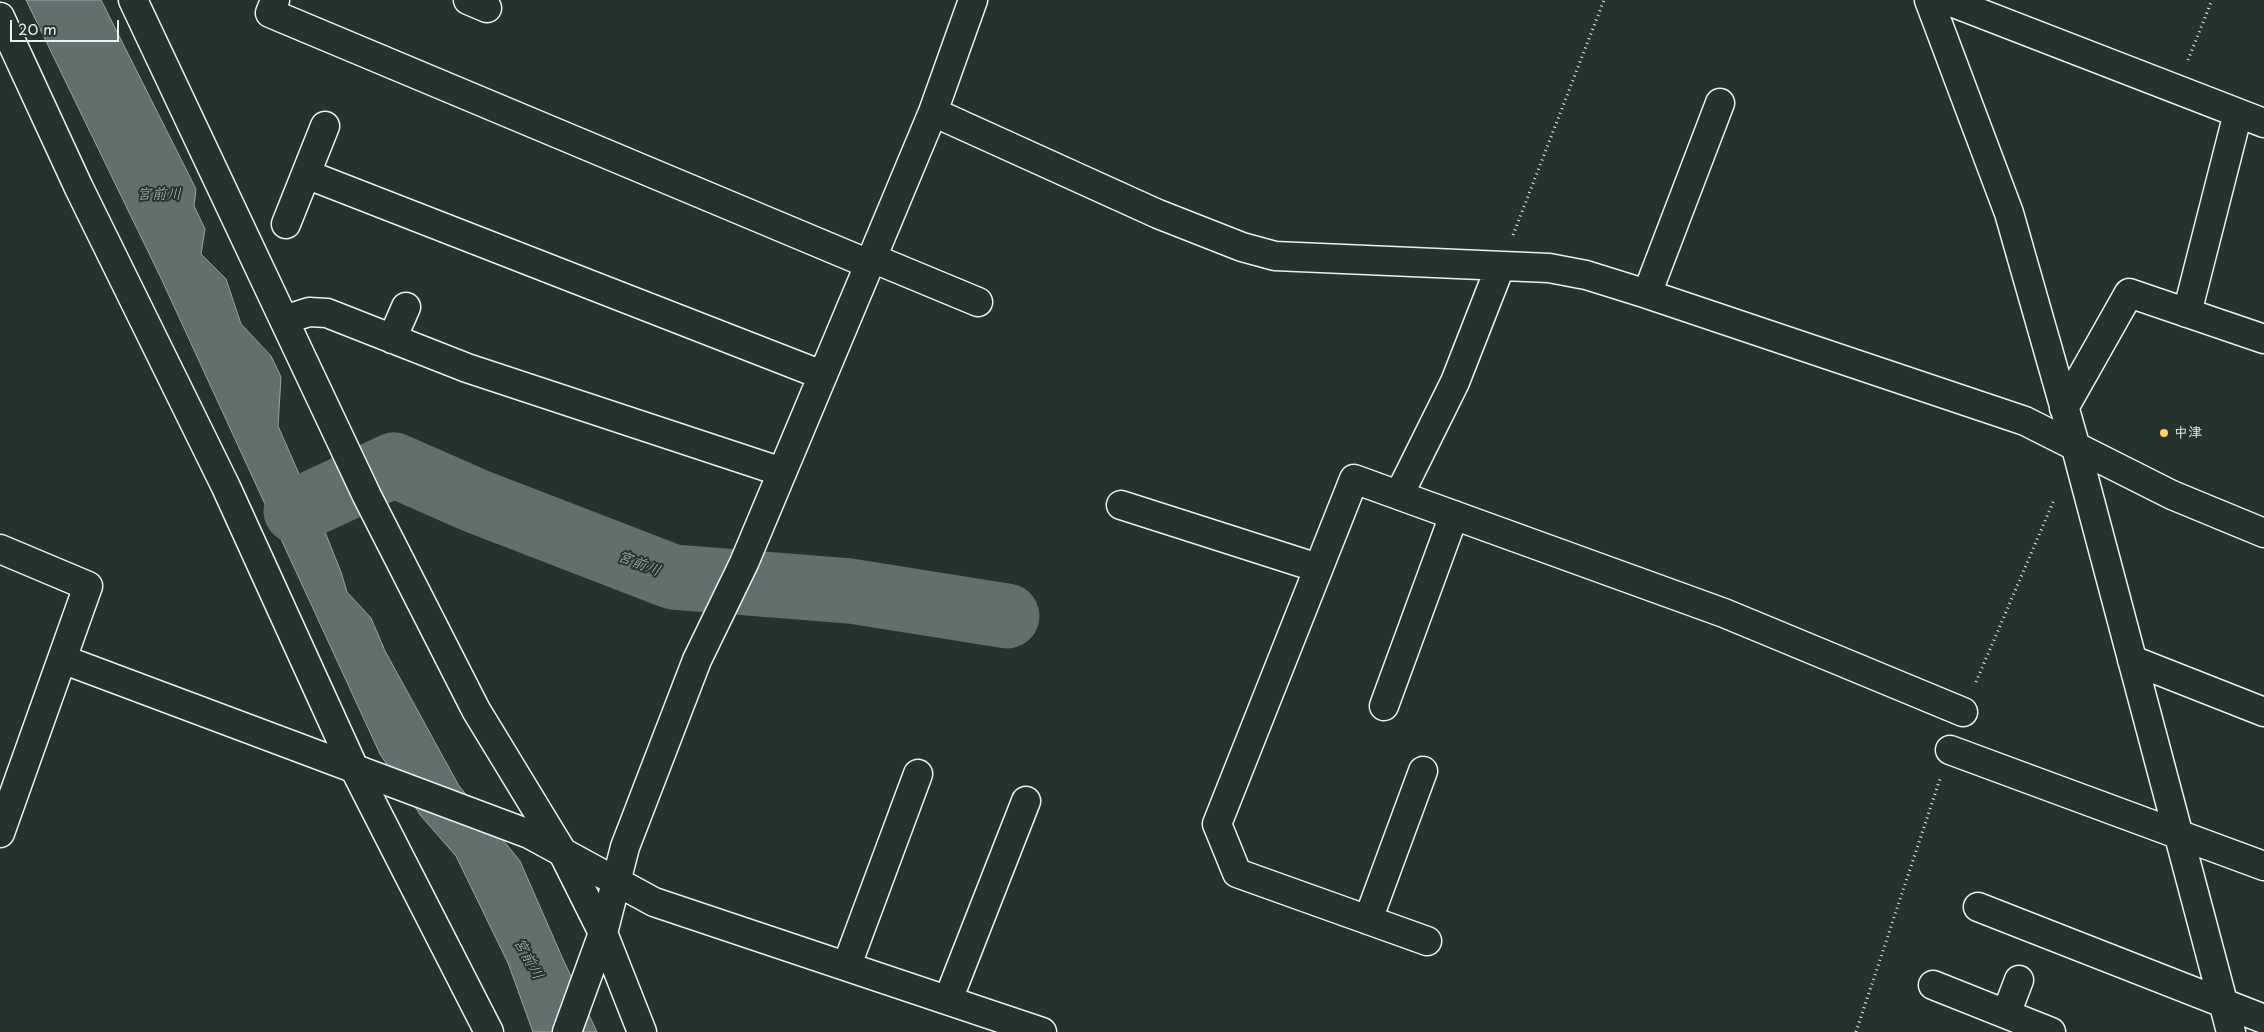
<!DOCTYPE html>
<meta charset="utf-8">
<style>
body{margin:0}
#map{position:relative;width:2264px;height:1032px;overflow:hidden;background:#26332d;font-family:"Playpen Sans",sans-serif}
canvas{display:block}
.scale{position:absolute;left:10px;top:20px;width:109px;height:22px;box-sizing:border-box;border:2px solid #e8f1f8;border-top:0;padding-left:6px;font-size:15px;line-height:18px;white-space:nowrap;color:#e8f1f8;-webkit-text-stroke:4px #26332d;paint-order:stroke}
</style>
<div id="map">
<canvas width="2264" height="1032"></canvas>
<div class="scale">20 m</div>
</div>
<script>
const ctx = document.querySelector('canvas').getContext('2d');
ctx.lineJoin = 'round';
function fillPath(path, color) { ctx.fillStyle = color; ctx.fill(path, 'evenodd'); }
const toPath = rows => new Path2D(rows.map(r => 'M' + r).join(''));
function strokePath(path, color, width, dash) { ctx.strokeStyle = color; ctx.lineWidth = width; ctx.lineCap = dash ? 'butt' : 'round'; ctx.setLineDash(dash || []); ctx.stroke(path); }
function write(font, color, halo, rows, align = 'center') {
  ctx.font = font + ' "Playpen Sans","Klee One",sans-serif'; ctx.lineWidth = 4; ctx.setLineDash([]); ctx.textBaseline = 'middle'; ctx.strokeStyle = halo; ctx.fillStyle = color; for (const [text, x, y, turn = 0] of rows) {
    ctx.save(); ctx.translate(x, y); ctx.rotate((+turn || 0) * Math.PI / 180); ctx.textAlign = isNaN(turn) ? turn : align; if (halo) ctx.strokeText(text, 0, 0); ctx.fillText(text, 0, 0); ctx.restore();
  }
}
const water = toPath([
 [26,0,101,0,196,189,194,206,205,229,201,254,226,279,241,324,271,356,281,377,278,426,306,490,333,473,343,503,321,522,341,572,347,592,371,618,385,651,459,786,520,861,562,957,597,1032,533,1032,508,963,456,856,421,816,380,754,160,276,26,0]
]);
const river = toPath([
 [296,511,394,465,476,501,673,577,850,591,1007,616]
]);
const path = toPath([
 [2188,60,2212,0],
 [1513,235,1604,0],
 [1976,682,2054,500],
 [1856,1032,1940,779]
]);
const street = toPath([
 [133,0,367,496,476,710,563,853,603,933,642,1032],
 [275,0,270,13,869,264],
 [468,0,487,8],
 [1929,0,2009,213,2076,448,2231,1032],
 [1946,0,2264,123],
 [0,17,79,188,226,487,353,766,489,1032],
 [933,112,1158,214,1242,247,1275,256,1549,268,1586,275,1647,294,2025,421,2172,495,2264,533],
 [306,174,822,375],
 [286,224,325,126],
 [872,258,978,302],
 [1647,294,1720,103],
 [2187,313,2238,113],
 [284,320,309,312,327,313,467,368,782,472],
 [392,339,406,307],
 [2064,408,2129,293,2264,339],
 [1399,495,1455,382,1500,267],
 [1121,505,1318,568],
 [0,549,88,586,62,659,529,834,654,902,1042,1032],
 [2132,660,2264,712],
 [1384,706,1454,515],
 [1950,750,2264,866],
 [0,833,62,659],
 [1978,907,2264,1019],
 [1368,920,1423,771],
 [1427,941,1237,873,1217,824,1354,479,1724,613,1963,712],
 [847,965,918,774],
 [1933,985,2051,1032],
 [948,1000,1026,801],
 [2006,1014,2019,980],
 [567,1032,603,933,625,847,697,660,744,563,872,258,933,112,973,0]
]);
const markers = [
 [2164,433,5,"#ffd166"]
];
const poiNames = [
 ["中津",2174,433]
];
const waterNames = [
 ["宮前川",159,195],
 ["宮前川",639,564,21],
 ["宮前川",528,959,61]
];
fillPath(water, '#636f6d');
strokePath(water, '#98a3a5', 1);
strokePath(river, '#636f6d', 65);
strokePath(street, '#e8f1f8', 31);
strokePath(path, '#e8f1f8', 3, [1, 4]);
strokePath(street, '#26332d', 28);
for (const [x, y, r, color] of markers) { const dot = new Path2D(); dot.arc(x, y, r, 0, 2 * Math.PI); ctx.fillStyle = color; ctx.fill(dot); strokePath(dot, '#26332d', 2); }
write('bold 14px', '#e8f1f8', '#26332d', poiNames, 'left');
write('italic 15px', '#b3bdc0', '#26332d', waterNames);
</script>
